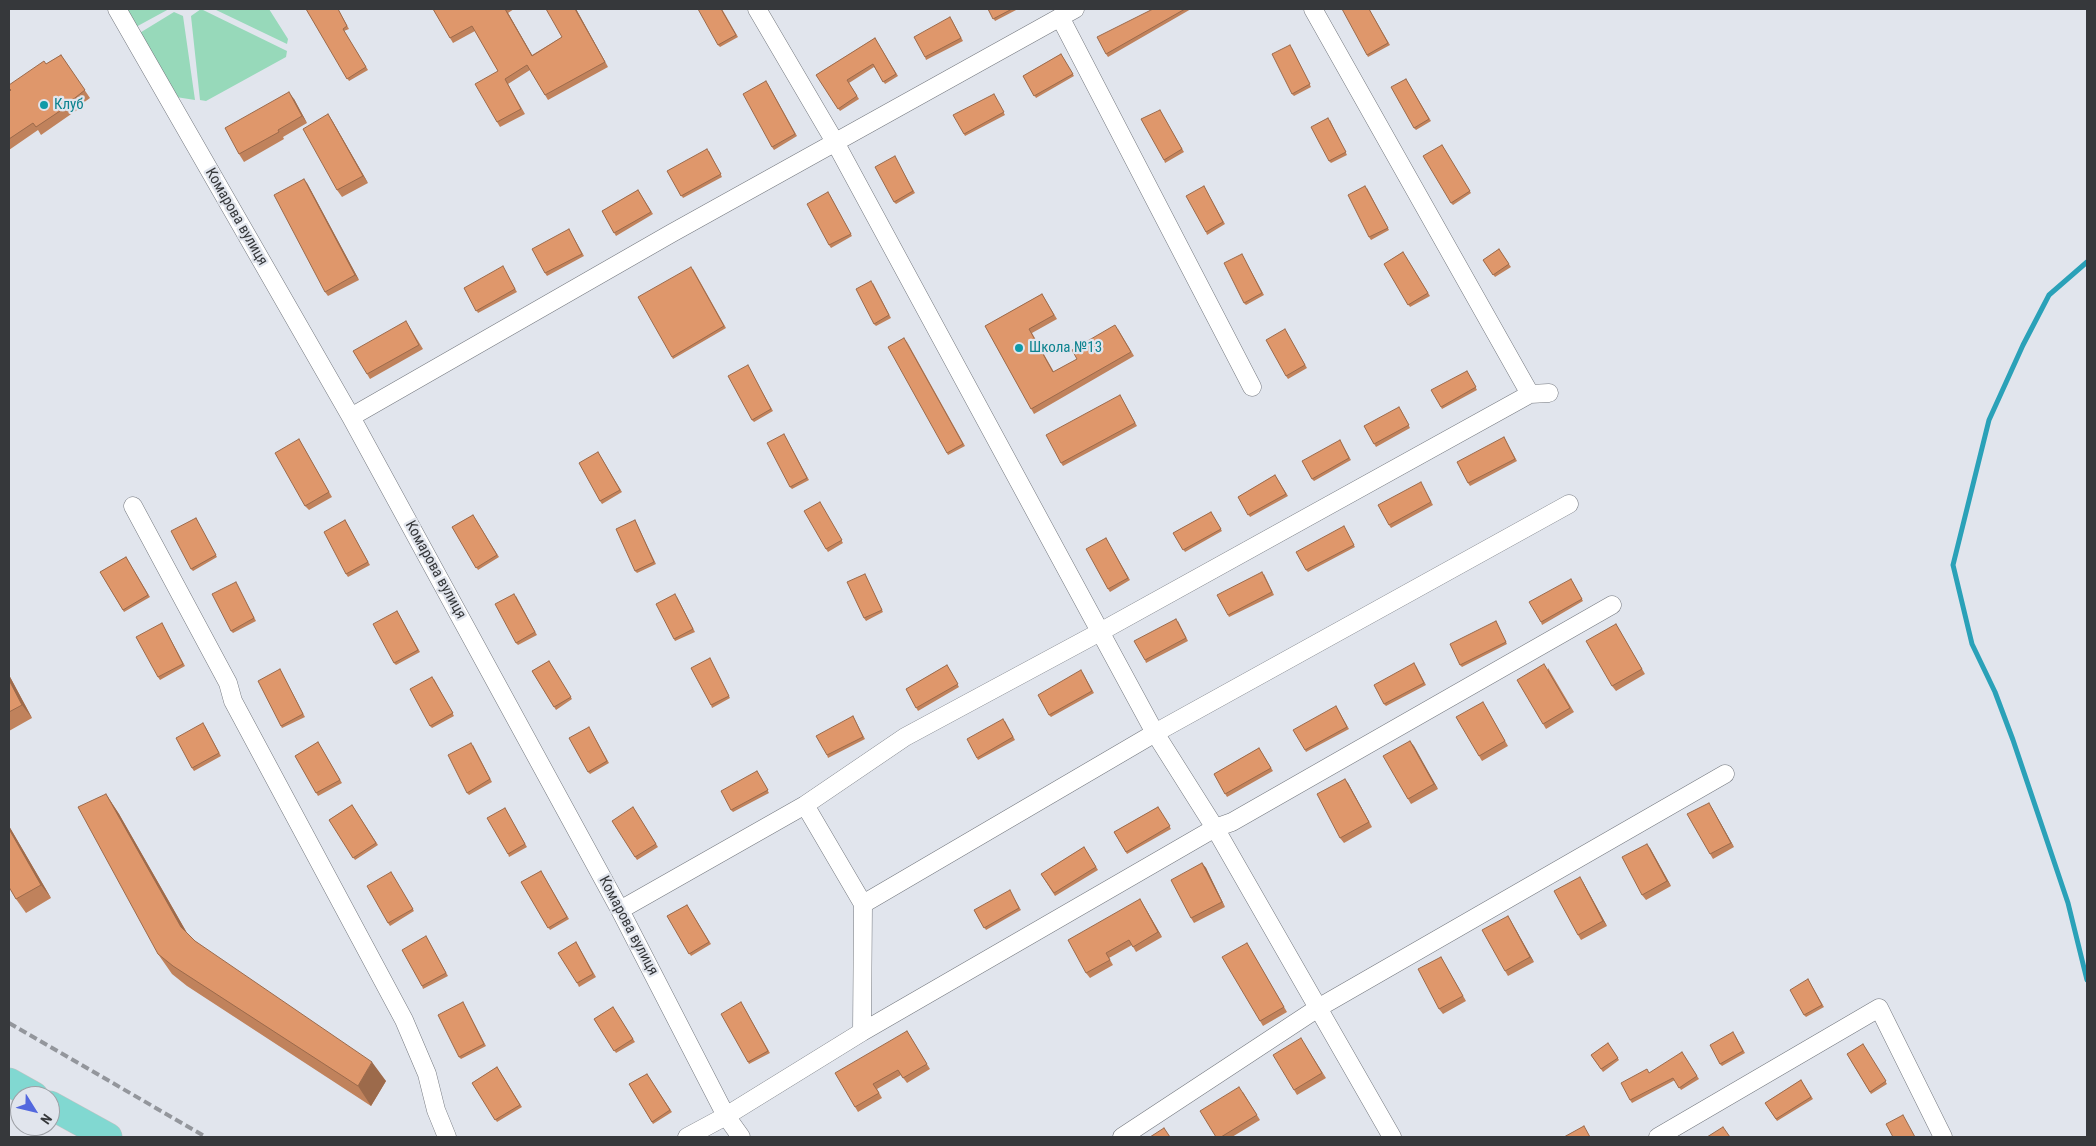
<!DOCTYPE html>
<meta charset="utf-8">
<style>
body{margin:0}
#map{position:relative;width:2096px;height:1146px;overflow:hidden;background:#e1e5ed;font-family:"Roboto Condensed",sans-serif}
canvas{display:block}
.frame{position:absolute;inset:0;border:10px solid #36383b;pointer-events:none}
.north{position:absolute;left:10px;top:1086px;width:50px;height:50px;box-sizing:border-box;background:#e1e5ed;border:1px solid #9da0a6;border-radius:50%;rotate:126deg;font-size:14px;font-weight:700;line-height:20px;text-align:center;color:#36383b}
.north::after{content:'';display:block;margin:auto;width:18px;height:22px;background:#5368de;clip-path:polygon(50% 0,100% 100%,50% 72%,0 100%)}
</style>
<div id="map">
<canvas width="2096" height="1146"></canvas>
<div class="frame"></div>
<div class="north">N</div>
</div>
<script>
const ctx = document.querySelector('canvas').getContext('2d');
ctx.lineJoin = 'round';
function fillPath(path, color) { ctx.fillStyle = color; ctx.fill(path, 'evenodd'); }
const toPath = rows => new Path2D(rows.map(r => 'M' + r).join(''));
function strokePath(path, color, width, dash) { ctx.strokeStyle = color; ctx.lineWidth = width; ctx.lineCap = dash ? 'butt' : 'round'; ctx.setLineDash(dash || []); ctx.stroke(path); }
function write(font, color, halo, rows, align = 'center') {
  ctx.font = font + ' "Roboto Condensed",sans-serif'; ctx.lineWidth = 4.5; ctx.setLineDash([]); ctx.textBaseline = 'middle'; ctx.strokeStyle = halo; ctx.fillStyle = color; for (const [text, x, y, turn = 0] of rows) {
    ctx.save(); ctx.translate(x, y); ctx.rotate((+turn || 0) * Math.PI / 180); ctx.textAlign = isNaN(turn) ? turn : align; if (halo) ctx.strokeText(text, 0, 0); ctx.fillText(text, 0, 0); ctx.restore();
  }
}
const green = toPath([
 [124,9,169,9,134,28],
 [201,9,287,51,286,57,206,101,200,100,191,16],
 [214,9,269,9,288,39,287,44],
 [174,12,183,16,195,100,176,97,138,34]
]);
const stream = toPath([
 [2087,262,2049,295,2023,345,1989,420,1953,565,1972,644,1995,692,2013,740,2068,903,2087,980]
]);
const minor = toPath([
 [117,9,351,417,620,910,726,1116,741,1137],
 [757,9,835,142,1155,733,1215,828,1392,1137],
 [1313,9,1530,394],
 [1060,17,1252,387],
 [351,417,672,233,1075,9],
 [133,506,228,683,233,701,404,1020,427,1074,436,1110,447,1137],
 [805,805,863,904],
 [620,910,805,805,905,737,1100,632,1530,394,1549,393],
 [862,1032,1215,828,1232,822,1612,605],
 [687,1137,726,1116,862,1032,863,904,1155,733,1569,504],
 [1122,1137,1318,1008,1725,774],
 [1658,1137,1879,1008,1943,1137]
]);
const primary = toPath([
 [9,1082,34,1096],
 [50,1105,108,1137]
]);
const rail = toPath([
 [9,1023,206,1137]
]);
const wall = toPath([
 [306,9,338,9,349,29,344,31,368,70,349,81],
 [433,9,514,9,508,13,532,55,562,37,576,9,608,67,548,100,530,70,508,84,525,114,500,127,497,122,498,71,475,31,453,43],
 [722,9,738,37,720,47,718,45],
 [988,9,1018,9,995,21],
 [1153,9,1191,9,1108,57,1106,54],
 [1369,9,1390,45,1368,57,1367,55],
 [952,20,963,41,926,60,925,57],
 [875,38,898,76,885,84,874,67,849,83,859,99,840,111,816,75],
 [1292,48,1311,87,1294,96,1292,94],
 [1061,54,1074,76,1036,98,1023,76],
 [61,55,90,98,76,108,77,110,41,135,38,130,9,150,9,92,46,64],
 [1406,79,1431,121,1416,130,1414,128],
 [768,84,797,136,774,150,772,147],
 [995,96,1005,115,965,136,964,134],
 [294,99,307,123,283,137,284,139,244,162,239,154],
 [1160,110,1184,152,1165,163,1164,160],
 [328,114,333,122,368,183,342,197,337,190],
 [1330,120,1347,155,1331,163,1329,161],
 [1442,145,1471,193,1453,205,1451,203],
 [709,151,722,177,683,198,667,171],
 [896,159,915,193,896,204,894,202],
 [307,183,359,280,328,296,325,292],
 [1204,186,1225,224,1207,235,1206,232],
 [1367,188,1389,230,1371,240,1369,237],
 [638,190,653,214,616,236,602,211],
 [830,195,852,236,831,248,829,245],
 [569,229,584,256,547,276,545,273],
 [1499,249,1511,267,1495,277,1483,260],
 [1403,252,1430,296,1410,307,1384,264],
 [1243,256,1264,295,1246,305,1244,303],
 [504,269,517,292,478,313,464,288],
 [693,269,726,328,673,359,672,357],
 [873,283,891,318,876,326,874,324],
 [1042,294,1057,319,1032,333,1054,372,1077,359,1118,329,1134,356,1034,414,985,326],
 [409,326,423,349,370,379,367,374],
 [1286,331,1307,368,1288,379,1286,376],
 [906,340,965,446,948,455,947,453],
 [749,368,773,411,754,422,752,420],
 [1468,373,1477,390,1442,409,1441,407],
 [1120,395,1137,426,1063,466,1061,463],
 [1401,410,1410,428,1376,447,1364,426],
 [784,434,809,480,792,489,790,487],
 [1504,437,1517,461,1470,486,1468,483],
 [299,439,332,497,309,510,305,506],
 [1340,440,1351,460,1314,481,1312,479],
 [598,452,622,492,602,504,600,501],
 [1275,475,1288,496,1250,517,1238,497],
 [1422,485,1433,505,1391,528,1389,525],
 [821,504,843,543,828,552,826,549],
 [1211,512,1222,531,1185,552,1173,533],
 [473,515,499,557,478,570,452,527],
 [196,518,217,557,193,571,191,569],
 [345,520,370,565,348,577,346,574],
 [635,520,656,564,637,573,635,571],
 [1345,529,1355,547,1308,572,1306,570],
 [1106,538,1130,580,1110,592,1108,589],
 [126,557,150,597,124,612,100,572],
 [1264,574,1274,595,1229,617,1228,615],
 [866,576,883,612,866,621,864,618],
 [1573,582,1583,601,1542,625,1541,622],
 [237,585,256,621,233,633,231,631],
 [516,596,537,635,518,645,516,643],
 [677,597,695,632,675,641,674,639],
 [397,611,420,652,396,665,394,663],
 [1178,621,1188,641,1146,663,1145,660],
 [1496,621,1507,644,1462,667,1460,665],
 [162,623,185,666,160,680,158,677],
 [1616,624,1645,674,1616,691,1612,686],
 [710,658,730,698,712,708,711,705],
 [549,661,572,699,556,710,532,671],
 [947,665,959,687,918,711,906,689],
 [1416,666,1426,685,1386,706,1384,704],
 [1548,668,1574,712,1546,729,1543,724],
 [280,669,305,717,282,728,281,726],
 [1083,673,1094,693,1051,717,1049,715],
 [9,675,32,718,9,731],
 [434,679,454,716,432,728,430,726],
 [1336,706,1349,729,1306,752,1305,750],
 [1486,707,1508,746,1482,761,1479,756],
 [853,716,865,739,828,758,827,755],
 [1005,721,1015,740,978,760,977,758],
 [205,726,221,756,194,771,192,768],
 [590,729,609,763,590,774,588,772],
 [1410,741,1438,789,1411,804,1408,799],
 [318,742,342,783,318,796,295,756],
 [473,745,492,782,469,795,467,793],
 [1259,748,1273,771,1227,797,1214,774],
 [757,771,769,793,733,812,731,810],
 [1348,783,1372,827,1344,843,1340,838],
 [106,794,119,814,187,933,195,941,386,1081,371,1106,187,986,172,974,158,954],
 [352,805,378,845,355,860,329,820],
 [633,807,658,847,637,860,635,857],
 [1158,807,1171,829,1127,854,1114,832],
 [505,808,527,847,509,857,508,854],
 [1712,808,1734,847,1713,859,1710,854],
 [9,826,51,898,26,913,16,899,9,887],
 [1084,847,1098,870,1055,896,1041,874],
 [1650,848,1671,886,1646,900,1642,895],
 [1202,863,1206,868,1225,907,1194,923,1191,918],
 [541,871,569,919,550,930,521,882],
 [391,872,414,911,390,926,388,923],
 [1583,882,1607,926,1581,940,1578,935],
 [1011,893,1021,910,986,930,974,910],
 [1140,899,1162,937,1136,952,1132,945,1109,958,1113,965,1090,978,1086,973],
 [687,905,711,944,691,956,667,916],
 [1508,916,1534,962,1508,976,1505,971],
 [426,936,448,976,423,989,422,986],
 [576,942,596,977,579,987,577,983],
 [1247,943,1287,1012,1263,1026,1260,1021],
 [1441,957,1466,1001,1443,1014,1439,1009],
 [1808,979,1824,1007,1806,1017,1804,1015],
 [463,1002,486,1046,461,1059,459,1057],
 [741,1002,770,1053,749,1064,748,1062],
 [613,1007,635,1042,616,1053,594,1019],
 [907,1031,930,1069,907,1083,901,1075,877,1089,882,1098,858,1112,855,1107],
 [1735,1035,1745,1053,1722,1066,1720,1064],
 [1304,1043,1326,1078,1297,1095,1294,1090],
 [1608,1043,1619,1060,1603,1072,1591,1055],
 [1863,1044,1887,1084,1871,1094,1847,1054],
 [1682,1052,1699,1079,1681,1090,1675,1080,1632,1103,1630,1100],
 [497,1067,522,1107,497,1122,472,1083],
 [647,1074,672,1112,653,1124,629,1084],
 [1801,1080,1813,1099,1777,1121,1765,1103],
 [1243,1092,1260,1120,1232,1137,1216,1137]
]);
const shadedWall = toPath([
 [505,9,508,13,535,60,532,56],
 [575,9,576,9,608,67,605,62],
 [289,92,294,99,307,123,302,116],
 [328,114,333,122,368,183,363,176],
 [304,179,307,183,359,280,355,275],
 [9,675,32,718,22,705,9,680],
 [1410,741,1414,746,1438,789,1434,784],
 [1345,779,1348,783,1372,827,1369,822],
 [106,794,119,814,195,947,181,927],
 [1709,803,1712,808,1734,847,1731,843],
 [9,826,51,898,41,885,9,829],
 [1647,844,1650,848,1671,886,1667,881],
 [1202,863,1206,868,1225,907,1222,902],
 [1580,877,1583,882,1607,926,1603,921],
 [1140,899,1143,904,1162,937,1158,932],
 [1508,916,1511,921,1534,962,1530,957],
 [372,1062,386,1081,371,1106,358,1086]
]);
const building = toPath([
 [306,9,338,9,347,26,343,29,366,67,347,79,306,9],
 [433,9,505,9,532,56,562,37,546,9,575,9,605,62,545,95,527,65,505,79,521,109,497,122,475,84,498,71,472,26,450,38,433,9],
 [698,9,721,9,736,35,718,45,698,9],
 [988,9,1012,9,993,19,988,9],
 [1153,9,1185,9,1106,54,1097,37,1153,9],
 [1342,9,1369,9,1388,43,1367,55,1342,9],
 [950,17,961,38,925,57,914,37,950,17],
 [875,38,896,74,883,82,873,64,847,80,857,96,838,109,816,75,875,38],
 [1290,45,1310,84,1292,94,1272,54,1290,45],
 [1061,54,1073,74,1034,96,1023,76,1061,54],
 [61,55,85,90,71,101,72,103,36,127,33,123,9,139,9,92,11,90,9,88,9,85,44,61,46,64,61,55],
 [1406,79,1429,119,1414,128,1391,87,1406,79],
 [766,81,795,134,772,147,743,94,766,81],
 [289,92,302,116,278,130,279,132,239,154,225,128,289,92],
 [994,94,1004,112,964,134,953,115,994,94],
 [1160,110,1182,149,1164,160,1141,119,1160,110],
 [328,114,363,176,337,190,303,129,328,114],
 [1328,118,1346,152,1329,161,1311,127,1328,118],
 [1442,145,1470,191,1451,203,1423,156,1442,145],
 [707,149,721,174,681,196,667,171,707,149],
 [895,156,913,191,894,202,875,167,895,156],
 [304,179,355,275,325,292,274,195,304,179],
 [1204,186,1223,222,1206,232,1186,196,1204,186],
 [1365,186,1388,228,1369,237,1348,195,1365,186],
 [638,190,651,212,614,233,602,211,638,190],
 [828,192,851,234,829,245,807,204,828,192],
 [569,229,582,254,545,273,532,249,569,229],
 [1499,249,1509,264,1493,275,1483,260,1499,249],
 [1403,252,1428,293,1408,305,1384,264,1403,252],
 [1242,254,1262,293,1244,303,1224,263,1242,254],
 [503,266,515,289,476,311,464,288,503,266],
 [691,267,724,326,672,357,638,297,691,267],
 [871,281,889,315,874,324,856,289,871,281],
 [1042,294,1054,315,1029,329,1053,372,1077,359,1072,350,1115,325,1131,352,1031,409,985,326,1042,294],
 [406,321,419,345,367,374,353,351,406,321],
 [1285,329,1305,365,1286,376,1266,340,1285,329],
 [904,338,963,444,947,453,888,347,904,338],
 [748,365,771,409,752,420,728,376,748,365],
 [1467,371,1476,387,1441,407,1431,390,1467,371],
 [1120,395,1135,423,1061,463,1046,435,1120,395],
 [1399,407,1409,425,1374,444,1364,426,1399,407],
 [784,434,807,478,790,487,767,443,784,434],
 [1504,437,1515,459,1468,483,1457,462,1504,437],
 [299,439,329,492,305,506,275,453,299,439],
 [1340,440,1349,458,1312,479,1302,461,1340,440],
 [598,452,620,490,600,501,579,463,598,452],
 [1275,475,1286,494,1248,515,1238,497,1275,475],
 [1421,482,1431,502,1389,525,1378,505,1421,482],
 [820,502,842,540,826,549,804,511,820,502],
 [1211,512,1221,529,1183,550,1173,533,1211,512],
 [473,515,497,555,476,568,452,527,473,515],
 [196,518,216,555,191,569,171,531,196,518],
 [345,520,368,562,346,574,324,532,345,520],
 [635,520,654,562,635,571,616,529,635,520],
 [1344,526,1354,545,1306,570,1296,552,1344,526],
 [1106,538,1128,578,1108,589,1086,549,1106,538],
 [126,557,148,595,123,610,100,572,126,557],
 [1262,572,1272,592,1228,615,1217,595,1262,572],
 [865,574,882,610,864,618,847,582,865,574],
 [1571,579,1582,599,1541,622,1529,602,1571,579],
 [236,582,254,618,231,631,212,594,236,582],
 [514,594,535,632,516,643,495,604,514,594],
 [675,594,693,629,674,639,656,604,675,594],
 [397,611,418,650,394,663,373,624,397,611],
 [1176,619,1186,638,1145,660,1134,641,1176,619],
 [1496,621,1506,642,1460,665,1450,644,1496,621],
 [162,623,183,664,158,677,136,637,162,623],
 [1616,624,1642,669,1612,686,1586,641,1616,624],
 [710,658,729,696,711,705,691,668,710,658],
 [549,661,571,697,554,707,532,671,549,661],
 [1414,663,1424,683,1384,704,1374,685,1414,663],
 [1544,664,1570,708,1543,724,1517,680,1544,664],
 [947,665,958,684,916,708,906,689,947,665],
 [280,669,303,714,281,726,258,681,280,669],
 [1081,670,1092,691,1049,715,1038,695,1081,670],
 [432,677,453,713,430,726,410,689,432,677],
 [9,680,22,705,9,712,9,680],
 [1483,702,1505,741,1479,756,1456,717,1483,702],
 [1336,706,1347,727,1305,750,1293,730,1336,706],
 [853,716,863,737,827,755,816,736,853,716],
 [1003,719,1013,737,977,758,967,739,1003,719],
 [203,723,219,753,192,768,176,738,203,723],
 [589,727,607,761,588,772,569,738,589,727],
 [1410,741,1434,784,1408,799,1383,756,1410,741],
 [318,742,340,780,316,793,295,756,318,742],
 [471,743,490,779,467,793,448,755,471,743],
 [1259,748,1271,768,1225,794,1214,774,1259,748],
 [757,771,768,790,731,810,721,791,757,771],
 [1345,779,1369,822,1340,838,1317,794,1345,779],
 [106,794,181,927,195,941,372,1062,358,1086,173,966,158,954,78,807,106,794],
 [1709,803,1731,843,1710,854,1687,814,1709,803],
 [352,805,376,843,353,858,329,820,352,805],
 [633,807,656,844,635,857,612,821,633,807],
 [1158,807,1170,826,1126,852,1114,832,1158,807],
 [505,808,525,844,508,854,487,818,505,808],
 [9,829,41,885,16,899,9,887,9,829],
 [1647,844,1667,881,1642,895,1622,857,1647,844],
 [1084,847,1096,867,1054,893,1041,874,1084,847],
 [1202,863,1222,902,1191,918,1171,880,1202,863],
 [541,871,567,917,548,928,521,882,541,871],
 [391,872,413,909,388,923,367,886,391,872],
 [1580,877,1603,921,1578,935,1554,891,1580,877],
 [1010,890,1019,908,984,928,974,910,1010,890],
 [1140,899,1158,932,1133,947,1129,940,1106,953,1110,960,1086,973,1068,940,1140,899],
 [687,905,709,942,689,954,667,916,687,905],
 [1508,916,1530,957,1505,971,1482,930,1508,916],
 [426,936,446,973,422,986,402,950,426,936],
 [576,942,593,974,577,983,558,953,576,942],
 [1247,943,1284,1007,1260,1021,1222,957,1247,943],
 [1441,957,1463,996,1439,1009,1418,969,1441,957],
 [1808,979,1822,1005,1804,1015,1790,990,1808,979],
 [463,1002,484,1044,459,1057,438,1015,463,1002],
 [741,1002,768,1051,748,1062,721,1014,741,1002],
 [613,1007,633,1039,614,1051,594,1019,613,1007],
 [907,1031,927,1064,903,1078,898,1070,873,1084,879,1093,855,1107,835,1073,907,1031],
 [1733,1032,1743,1051,1720,1064,1710,1045,1733,1032],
 [1301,1038,1322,1073,1294,1090,1273,1055,1301,1038],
 [1608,1043,1618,1058,1601,1069,1591,1055,1608,1043],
 [1863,1044,1886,1081,1870,1092,1847,1054,1863,1044],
 [1682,1052,1697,1076,1679,1088,1673,1078,1630,1100,1621,1083,1647,1069,1649,1073,1682,1052],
 [497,1067,520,1105,495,1120,472,1083,497,1067],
 [647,1074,670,1110,652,1122,629,1084,647,1074],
 [1801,1080,1811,1097,1776,1119,1765,1103,1801,1080],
 [1239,1087,1257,1115,1221,1137,1216,1137,1200,1111,1239,1087],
 [1903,1115,1915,1137,1893,1137,1886,1124,1903,1115],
 [1584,1126,1590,1137,1564,1137,1584,1126],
 [1723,1127,1730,1137,1707,1137,1723,1127],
 [1164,1128,1170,1137,1150,1137,1164,1128]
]);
const markers = [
 [44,105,5,"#0f9aa8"],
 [1019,348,5,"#0f9aa8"]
];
const cultureNames = [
 ["Клуб",54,105],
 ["Школа №13",1029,348]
];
const streetNames = [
 ["Комарова вулиця",236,217,60],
 ["Комарова вулиця",435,570,61],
 ["Комарова вулиця",628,926,62]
];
fillPath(green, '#97d9ba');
strokePath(stream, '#2aa1b8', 5);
strokePath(minor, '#73777e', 19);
strokePath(primary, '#c3c3c4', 29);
strokePath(minor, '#fff', 18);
strokePath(primary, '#81d8d1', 28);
strokePath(rail, '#93969c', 4, [8, 4]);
fillPath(wall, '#c0825c');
fillPath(shadedWall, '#9c6a4b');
fillPath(building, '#df976b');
strokePath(building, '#9c6a4b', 1);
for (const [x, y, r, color] of markers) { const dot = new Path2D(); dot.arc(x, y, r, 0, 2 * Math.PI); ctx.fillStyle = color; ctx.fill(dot); strokePath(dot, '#e1e5ed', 2); }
write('15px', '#0d838f', '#e1e5ed', cultureNames, 'left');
write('15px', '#36383b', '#e1e5ed', streetNames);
</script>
